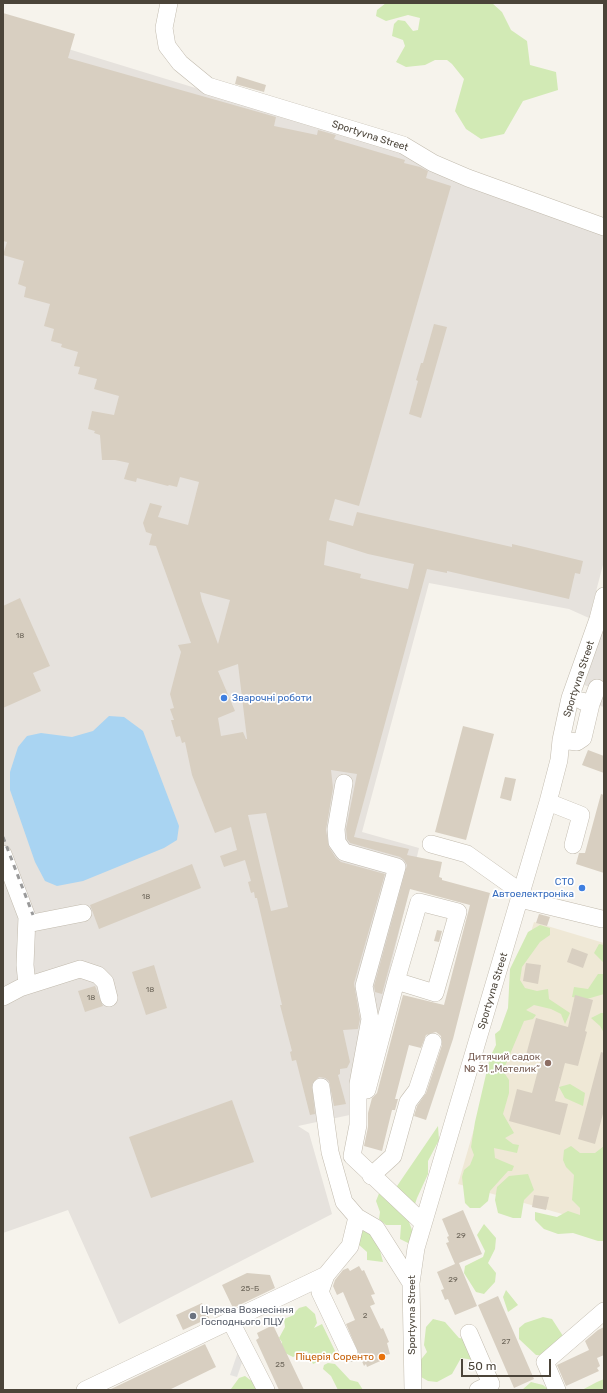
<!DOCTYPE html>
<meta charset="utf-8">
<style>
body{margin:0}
#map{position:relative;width:607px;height:1393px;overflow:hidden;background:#f6f3ec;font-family:Rubik,sans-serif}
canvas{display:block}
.frame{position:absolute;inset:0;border:4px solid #4b4439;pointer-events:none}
.scale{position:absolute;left:461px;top:1359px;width:90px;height:18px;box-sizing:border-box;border:2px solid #4b4439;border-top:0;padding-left:5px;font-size:12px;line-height:14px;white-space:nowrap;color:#4b4439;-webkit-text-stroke:3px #fff;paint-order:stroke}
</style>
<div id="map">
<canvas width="607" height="1393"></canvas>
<div class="frame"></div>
<div class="scale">50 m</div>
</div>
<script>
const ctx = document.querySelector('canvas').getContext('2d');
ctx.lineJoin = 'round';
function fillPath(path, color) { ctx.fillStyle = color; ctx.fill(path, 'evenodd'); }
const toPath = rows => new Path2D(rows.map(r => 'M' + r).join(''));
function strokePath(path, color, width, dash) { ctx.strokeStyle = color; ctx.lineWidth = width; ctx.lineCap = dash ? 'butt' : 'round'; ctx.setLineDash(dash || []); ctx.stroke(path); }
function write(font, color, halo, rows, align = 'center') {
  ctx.font = font + ' Rubik,sans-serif'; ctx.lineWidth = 3.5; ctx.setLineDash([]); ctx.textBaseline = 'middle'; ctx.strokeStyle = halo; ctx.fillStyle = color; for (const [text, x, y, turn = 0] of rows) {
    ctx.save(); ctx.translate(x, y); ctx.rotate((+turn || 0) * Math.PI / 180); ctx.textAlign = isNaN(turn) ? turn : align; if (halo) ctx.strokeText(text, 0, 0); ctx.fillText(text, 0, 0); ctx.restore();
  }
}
const industrial = toPath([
 [3,29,401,151,409,158,474,185,604,232,604,561,589,618,569,609,429,583,362,832,419,848,384,995,359,1113,298,1126,309,1133,332,1214,119,1324,68,1210,3,1233],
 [604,626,604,707,597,705,601,691,584,685]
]);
const education = toPath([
 [534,922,604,943,604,1226,458,1184]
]);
const green = toPath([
 [386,3,492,3,502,12,511,30,527,41,530,65,556,72,558,90,523,101,504,134,481,139,466,129,455,111,464,79,452,64,447,60,435,60,425,65,406,67,396,62,405,46,403,40,392,36,394,24,398,20,405,21,413,31,418,30,420,18,408,15,386,21,376,16,377,10],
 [540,925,550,928,550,935,540,942,522,967,520,980,525,988,537,991,548,989,549,999,570,1013,565,1024,561,1014,551,1009,534,1005,526,1010,536,1015,533,1019,524,1021,503,1071,509,1080,509,1093,503,1114,514,1133,505,1138,513,1144,519,1145,517,1153,494,1148,495,1158,514,1166,512,1171,508,1171,490,1191,488,1201,480,1208,470,1208,465,1203,462,1177,464,1170,470,1165,474,1155,471,1147,475,1122,490,1057,496,1045,495,1034,500,1030,508,1008,510,969,528,932],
 [599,944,604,945,604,963,594,953],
 [598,974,604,974,604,994,587,999,572,997,574,987,588,989],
 [601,1013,604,1013,604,1033,600,1026,591,1018],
 [570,1084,585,1093,583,1106,565,1098,559,1087],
 [438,1126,439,1140,428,1161,428,1174,417,1198,409,1222,414,1235,410,1244,400,1239,401,1225,386,1225,379,1219,380,1212,376,1201,380,1191,395,1189],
 [571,1146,580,1153,595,1153,604,1146,604,1241,598,1241,573,1233,558,1234,544,1229,535,1220,535,1212,557,1217,568,1211,580,1215,580,1208,572,1200,574,1175,566,1167,563,1160,564,1150],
 [528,1174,534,1190,524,1200,521,1218,513,1218,498,1213,495,1200,497,1187,509,1176],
 [484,1224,496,1238,495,1249,488,1263,496,1273,495,1282,484,1294,476,1292,464,1273,465,1266,483,1257,485,1251,477,1235],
 [365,1227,377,1239,383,1262,367,1260,367,1252,358,1244,355,1232],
 [506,1290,518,1305,508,1312,503,1297],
 [306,1306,315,1314,317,1323,314,1328,322,1324,336,1353,313,1364,307,1351,293,1357,285,1353,281,1348,282,1342,279,1338,285,1327,284,1319,294,1315,296,1311,299,1308],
 [543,1317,552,1319,565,1339,552,1356,536,1355,519,1339,519,1328,525,1323],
 [433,1319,445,1322,459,1338,471,1340,474,1360,461,1358,452,1374,437,1382,428,1381,421,1377,419,1362,427,1352,424,1345,426,1327],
 [328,1363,335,1364,350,1380,358,1382,363,1390,338,1390,331,1376,323,1369,324,1365],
 [245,1376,257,1385,257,1390,225,1390,231,1389,239,1378],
 [604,1379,604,1390,582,1390,597,1382],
 [531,1382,543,1385,549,1390,522,1390]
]);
const parking = toPath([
 [241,1343,248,1345,237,1377,230,1375]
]);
const water = toPath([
 [109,716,124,717,143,731,179,826,177,840,164,848,83,881,57,886,45,881,35,862,10,790,10,772,18,747,27,736,41,733,72,737,93,731]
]);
const building = toPath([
 [3,13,75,34,68,58,276,117,274,126,317,135,318,130,336,135,334,139,405,160,404,163,420,167,428,171,426,178,451,186,359,506,335,499,329,520,353,526,357,512,512,547,512,544,583,561,580,574,575,573,569,599,447,571,447,573,427,569,354,837,409,849,407,855,442,862,439,877,442,878,442,880,490,893,453,1039,426,1120,414,1116,417,1106,426,1093,442,1045,441,1036,436,1032,426,1035,421,1048,409,1045,395,1099,398,1099,395,1110,392,1110,382,1151,364,1146,368,1127,368,1113,372,1098,377,1093,403,995,444,1005,470,905,410,889,382,994,375,992,374,986,407,865,404,860,400,857,350,843,347,839,346,829,357,774,331,770,333,788,326,830,329,847,336,858,341,862,385,874,354,983,360,1019,358,1029,343,1030,350,1062,347,1068,340,1069,340,1074,338,1075,346,1104,334,1106,329,1081,325,1078,319,1077,312,1084,315,1114,310,1115,296,1060,292,1061,290,1052,292,1051,280,1005,282,1005,257,898,255,898,254,892,251,893,248,882,251,881,245,860,224,867,220,856,237,850,231,827,215,833,192,775,185,742,182,743,180,736,176,737,171,720,174,720,170,709,174,708,170,694,181,652,178,645,191,643,156,546,149,545,152,534,146,532,143,523,150,503,162,506,158,517,188,525,199,482,180,477,177,487,169,485,168,486,137,478,136,482,124,479,129,463,115,460,102,460,100,435,94,433,95,431,88,429,92,411,114,415,119,396,94,389,97,379,78,374,80,367,74,366,78,352,61,347,62,344,51,341,54,329,44,326,50,304,24,297,26,287,18,284,24,261,3,255,7,242,3,241],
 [327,541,368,554,414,564,408,589,360,578,361,574,324,565],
 [200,592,230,600,218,644,202,601],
 [238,664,247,739,246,739,243,732,221,736,218,718,235,711,218,671],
 [266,813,288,907,271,911,248,815],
 [237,76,266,85,264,92,235,84],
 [434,324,447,327,421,418,409,414,418,381,416,380,421,363,423,363],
 [20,598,50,666,33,673,41,691,3,708,3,606],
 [463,726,494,734,466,840,435,832],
 [588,750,604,756,604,773,582,765],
 [505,777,516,779,511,801,500,798],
 [601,794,604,795,604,873,576,864,579,853,585,853],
 [192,864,201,888,99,929,90,905],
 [539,914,550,917,547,926,536,923],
 [437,930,442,931,439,942,434,941],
 [572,948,588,954,583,968,567,962],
 [526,963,541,965,538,984,523,981],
 [154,965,167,1008,146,1015,132,972],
 [95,986,103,1006,85,1012,78,991],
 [575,995,593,1000,585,1031,587,1032,578,1066,565,1063,555,1101,568,1104,560,1135,509,1121,517,1089,532,1093,541,1059,526,1055,536,1018,568,1027],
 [601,1052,604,1053,604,1110,595,1144,578,1139],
 [232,1100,254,1162,151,1198,129,1137],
 [534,1195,549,1197,546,1210,532,1207],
 [463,1210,482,1254,459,1263,477,1306,455,1315,448,1299,445,1300,441,1290,444,1289,437,1272,455,1264,446,1243,449,1242,447,1237,449,1236,442,1219],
 [359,1266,362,1271,364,1270,375,1294,371,1295,375,1304,370,1306,381,1329,383,1328,389,1342,387,1343,390,1354,386,1355,387,1358,367,1367,366,1364,364,1366,346,1324,355,1320,343,1292,337,1295,333,1286,335,1280,343,1270,348,1268,350,1271],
 [247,1273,270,1275,275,1288,233,1308,222,1285],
 [498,1296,534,1379,514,1388,478,1305],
 [202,1303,209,1318,183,1330,176,1315],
 [273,1325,304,1390,279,1390,256,1340,259,1338,257,1333],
 [604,1327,604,1355,597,1358,600,1366,597,1368,599,1371,566,1386,557,1365,589,1350,585,1341,598,1330],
 [205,1344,216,1367,169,1390,109,1390]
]);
const minor = toPath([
 [169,3,164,28,167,46,180,63,208,86,403,145,433,163,468,178,604,227],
 [582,701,591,704,597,688],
 [561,740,577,742,583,738,591,704],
 [344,783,336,829,337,842,344,852,397,867,364,986,370,1019,358,1084,358,1125,352,1156,422,1222],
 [548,802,581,815,573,845],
 [431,844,467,854,522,893],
 [3,854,27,917,25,965,27,985],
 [520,899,602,919],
 [27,924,83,913],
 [3,997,20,988,80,969,98,975,105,982,109,998],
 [321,1087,330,1152,344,1202,357,1217,376,1228,411,1283],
 [367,1090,392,996,396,981,419,902,458,912,435,993,396,981],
 [371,1176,393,1156,408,1102,417,1090,433,1042],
 [326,1275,320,1292,349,1353],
 [230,1320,266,1390],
 [469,1333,491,1384,478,1390],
 [85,1390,326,1275,350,1246,357,1217],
 [413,1390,411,1283,416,1248,548,802,559,760,561,740,570,698,598,619,604,596],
 [557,1390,545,1362,604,1311]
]);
const rail = toPath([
 [3,837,33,915]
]);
const markers = [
 [224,698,4,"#3f7fe0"],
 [582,888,4,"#3f7fe0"],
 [548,1063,4,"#8d6e63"],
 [193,1316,4,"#6b7280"],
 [382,1357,4,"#e8710a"]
];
const numberNames = [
 ["18",20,636],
 ["18",146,897],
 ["18",150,990],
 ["18",91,998],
 ["29",461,1236],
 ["29",453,1280],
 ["25-Б",250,1289],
 ["2",365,1316],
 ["27",506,1342],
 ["25",280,1365]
];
const streetNames = [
 ["Sportyvna Street",370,136,18],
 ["Sportyvna Street",579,679,-72],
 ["Sportyvna Street",493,991,-73],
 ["Sportyvna Street",412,1315,-90]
];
const shopNames = [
 ["Зварочні роботи",232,698],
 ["СТО",574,882,"right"],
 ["Автоелектроніка",574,894,"right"]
];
const educationNames = [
 ["Дитячий садок",540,1057],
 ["№ 31 „Метелик“",540,1069]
];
const worshipNames = [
 ["Церква Вознесіння",201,1310],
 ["Господнього ПЦУ",201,1322]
];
const foodNames = [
 ["Піцерія Соренто",374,1357]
];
fillPath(industrial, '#e6e2dd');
fillPath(education, '#efe8d6');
fillPath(green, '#d2eab5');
fillPath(parking, '#e5e3e0');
fillPath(water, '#a9d4f2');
fillPath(building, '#d8cfc1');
strokePath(minor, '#c2bbae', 18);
strokePath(minor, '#fff', 17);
strokePath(rail, '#9a9a9a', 3, [5, 5]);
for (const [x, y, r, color] of markers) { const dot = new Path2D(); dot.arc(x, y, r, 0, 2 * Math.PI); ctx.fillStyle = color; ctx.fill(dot); strokePath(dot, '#fff', 1.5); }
write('8px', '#6e675b', null, numberNames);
write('10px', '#4b4439', '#fff', streetNames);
write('10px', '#366cbe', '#fff', shopNames, 'left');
write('10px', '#785e54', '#fff', educationNames, 'right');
write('10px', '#5b616d', '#fff', worshipNames, 'left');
write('10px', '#c56008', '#fff', foodNames, 'right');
</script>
